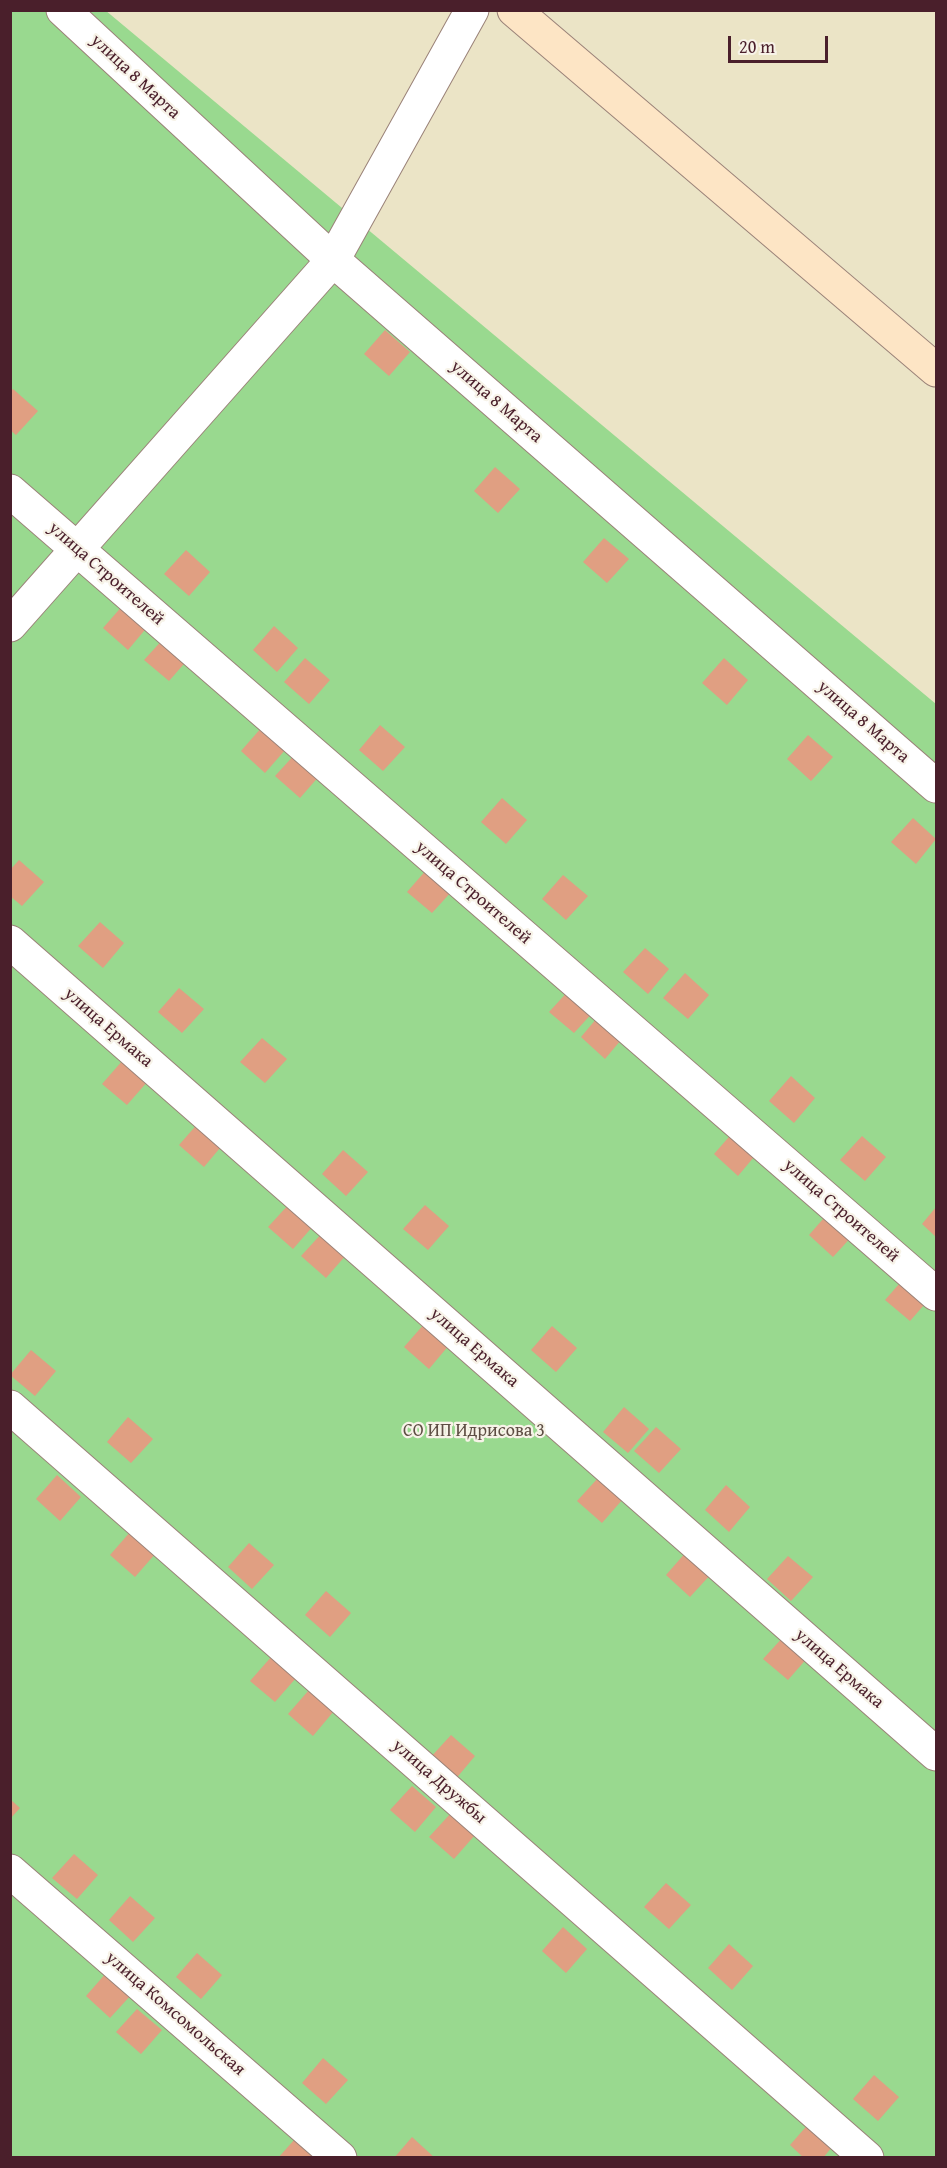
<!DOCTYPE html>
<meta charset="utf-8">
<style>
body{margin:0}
#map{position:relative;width:947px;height:2168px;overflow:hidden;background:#ebe4c6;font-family:"Gentium Book Plus",serif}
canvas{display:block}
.frame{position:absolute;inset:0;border:12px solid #4a1f2b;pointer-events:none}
.scale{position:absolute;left:728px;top:36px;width:100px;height:27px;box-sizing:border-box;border:3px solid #4a1f2b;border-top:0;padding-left:8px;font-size:18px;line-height:21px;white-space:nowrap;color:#4a1f2b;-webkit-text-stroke:4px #f7f3e8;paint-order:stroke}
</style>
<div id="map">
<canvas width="947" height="2168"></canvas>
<div class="frame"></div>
<div class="scale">20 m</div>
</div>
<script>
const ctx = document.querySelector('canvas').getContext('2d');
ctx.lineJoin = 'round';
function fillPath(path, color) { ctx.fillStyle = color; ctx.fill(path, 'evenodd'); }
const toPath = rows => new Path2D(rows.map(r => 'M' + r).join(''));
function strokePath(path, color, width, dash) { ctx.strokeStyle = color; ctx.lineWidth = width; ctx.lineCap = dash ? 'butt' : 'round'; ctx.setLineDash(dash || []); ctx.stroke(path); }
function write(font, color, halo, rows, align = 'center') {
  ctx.font = font + ' "Gentium Book Plus",serif'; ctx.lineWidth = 4.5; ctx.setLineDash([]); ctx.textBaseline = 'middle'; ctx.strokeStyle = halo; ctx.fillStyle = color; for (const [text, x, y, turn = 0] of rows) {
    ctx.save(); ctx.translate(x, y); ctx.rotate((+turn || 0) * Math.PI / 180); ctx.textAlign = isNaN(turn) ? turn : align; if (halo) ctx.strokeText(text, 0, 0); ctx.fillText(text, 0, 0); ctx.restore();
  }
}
const green = toPath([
 [105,10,936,704,936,2157,11,2158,10,11]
]);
const building = toPath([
 [385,330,410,352,389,376,364,354],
 [13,389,38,411,16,435,10,430,10,392],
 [495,467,520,489,498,513,474,491],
 [604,538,629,559,607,583,583,562],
 [186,550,210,572,189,596,164,574],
 [124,604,149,625,128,650,103,628],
 [274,626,298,648,277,672,253,650],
 [166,636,190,657,169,681,144,660],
 [305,658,330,680,309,704,284,682],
 [724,658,748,680,727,705,702,683],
 [380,725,405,747,383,771,359,750],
 [262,727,286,749,265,773,241,751],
 [808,735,833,757,811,781,787,759],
 [297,752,321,774,300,798,275,776],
 [502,798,527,820,506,844,481,822],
 [913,818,936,839,916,864,891,842],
 [19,860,44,882,22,906,10,896,10,870],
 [428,868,453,890,432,913,407,892],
 [563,875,588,896,566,920,542,899],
 [100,922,124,943,103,968,78,946],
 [645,948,669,969,648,994,623,972],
 [685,973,709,995,688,1019,663,998],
 [179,988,204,1009,182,1033,158,1012],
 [571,988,596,1009,574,1033,549,1012],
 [602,1012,626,1034,605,1059,581,1037],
 [262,1038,287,1059,265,1083,240,1062],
 [123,1060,148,1081,127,1105,102,1084],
 [791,1076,815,1098,794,1123,769,1101],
 [200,1121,225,1142,204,1167,179,1145],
 [735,1130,759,1151,738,1176,714,1154],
 [862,1136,886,1157,865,1181,840,1160],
 [343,1150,368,1172,346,1196,322,1174],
 [290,1203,314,1225,293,1249,268,1227],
 [425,1205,449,1226,428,1250,403,1229],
 [936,1207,936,1237,922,1224],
 [830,1211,855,1233,833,1257,809,1235],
 [323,1232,347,1254,326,1278,301,1256],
 [907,1275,931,1297,910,1321,885,1300],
 [425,1323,450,1344,429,1369,404,1347],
 [552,1326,577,1348,556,1372,531,1350],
 [31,1350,56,1371,35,1396,10,1375],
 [624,1407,649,1429,628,1453,603,1432],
 [128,1417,153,1439,131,1463,107,1442],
 [656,1427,681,1449,659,1473,634,1451],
 [57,1475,81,1497,60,1521,36,1499],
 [598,1478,623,1499,602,1523,577,1501],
 [726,1485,750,1507,729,1532,705,1510],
 [131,1531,156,1553,135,1577,110,1555],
 [249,1543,274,1565,252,1589,228,1567],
 [687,1551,712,1573,690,1597,666,1575],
 [788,1556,813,1577,791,1601,767,1579],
 [326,1591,351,1613,330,1637,305,1615],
 [785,1635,809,1656,788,1680,763,1659],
 [272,1656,296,1678,275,1702,250,1681],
 [309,1690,334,1711,313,1736,288,1714],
 [451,1735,475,1756,454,1781,429,1759],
 [412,1786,436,1807,415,1832,390,1810],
 [10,1799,20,1808,10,1819],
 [451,1813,475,1835,454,1859,429,1837],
 [74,1854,98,1875,77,1899,52,1878],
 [666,1883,691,1905,669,1929,644,1907],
 [130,1896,155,1918,133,1942,109,1920],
 [563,1927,587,1949,566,1973,542,1951],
 [729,1944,753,1966,732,1990,708,1968],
 [197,1953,222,1975,201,1999,176,1977],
 [107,1972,132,1994,110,2018,86,1996],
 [137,2009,162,2030,141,2054,116,2032],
 [323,2058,348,2080,326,2104,302,2083],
 [874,2075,899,2097,878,2121,853,2099],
 [811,2121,836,2142,823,2158,804,2158,790,2145],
 [412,2137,435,2158,394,2158],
 [294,2140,314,2158,278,2158]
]);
const street = toPath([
 [63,10,333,260,936,786],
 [10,491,936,1294],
 [10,625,333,260,472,10],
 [10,942,936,1754],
 [10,1407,867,2158],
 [10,1871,340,2158]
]);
const secondary = toPath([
 [514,10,936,370]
]);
const streetNames = [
 ["улица 8 Марта",135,77,43],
 ["улица 8 Марта",496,402,41],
 ["улица Строителей",106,574,41],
 ["улица 8 Марта",863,722,41],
 ["улица Строителей",473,893,41],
 ["улица Ермака",108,1028,41],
 ["улица Строителей",841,1211,41],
 ["улица Ермака",474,1348,41],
 ["улица Ермака",839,1669,41],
 ["улица Дружбы",439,1782,41],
 ["улица Комсомольская",175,2014,41]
];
const parkNames = [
 ["СО ИП Идрисова 3",474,1431]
];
fillPath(green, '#99d98f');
fillPath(building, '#e09f82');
strokePath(street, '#9a8278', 35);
strokePath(secondary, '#9a8278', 35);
strokePath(street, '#fff', 33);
strokePath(secondary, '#fde5c5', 33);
write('18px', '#4a1f2b', '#f7f3e8', streetNames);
write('18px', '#5e4e44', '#f7f3e8', parkNames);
</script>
